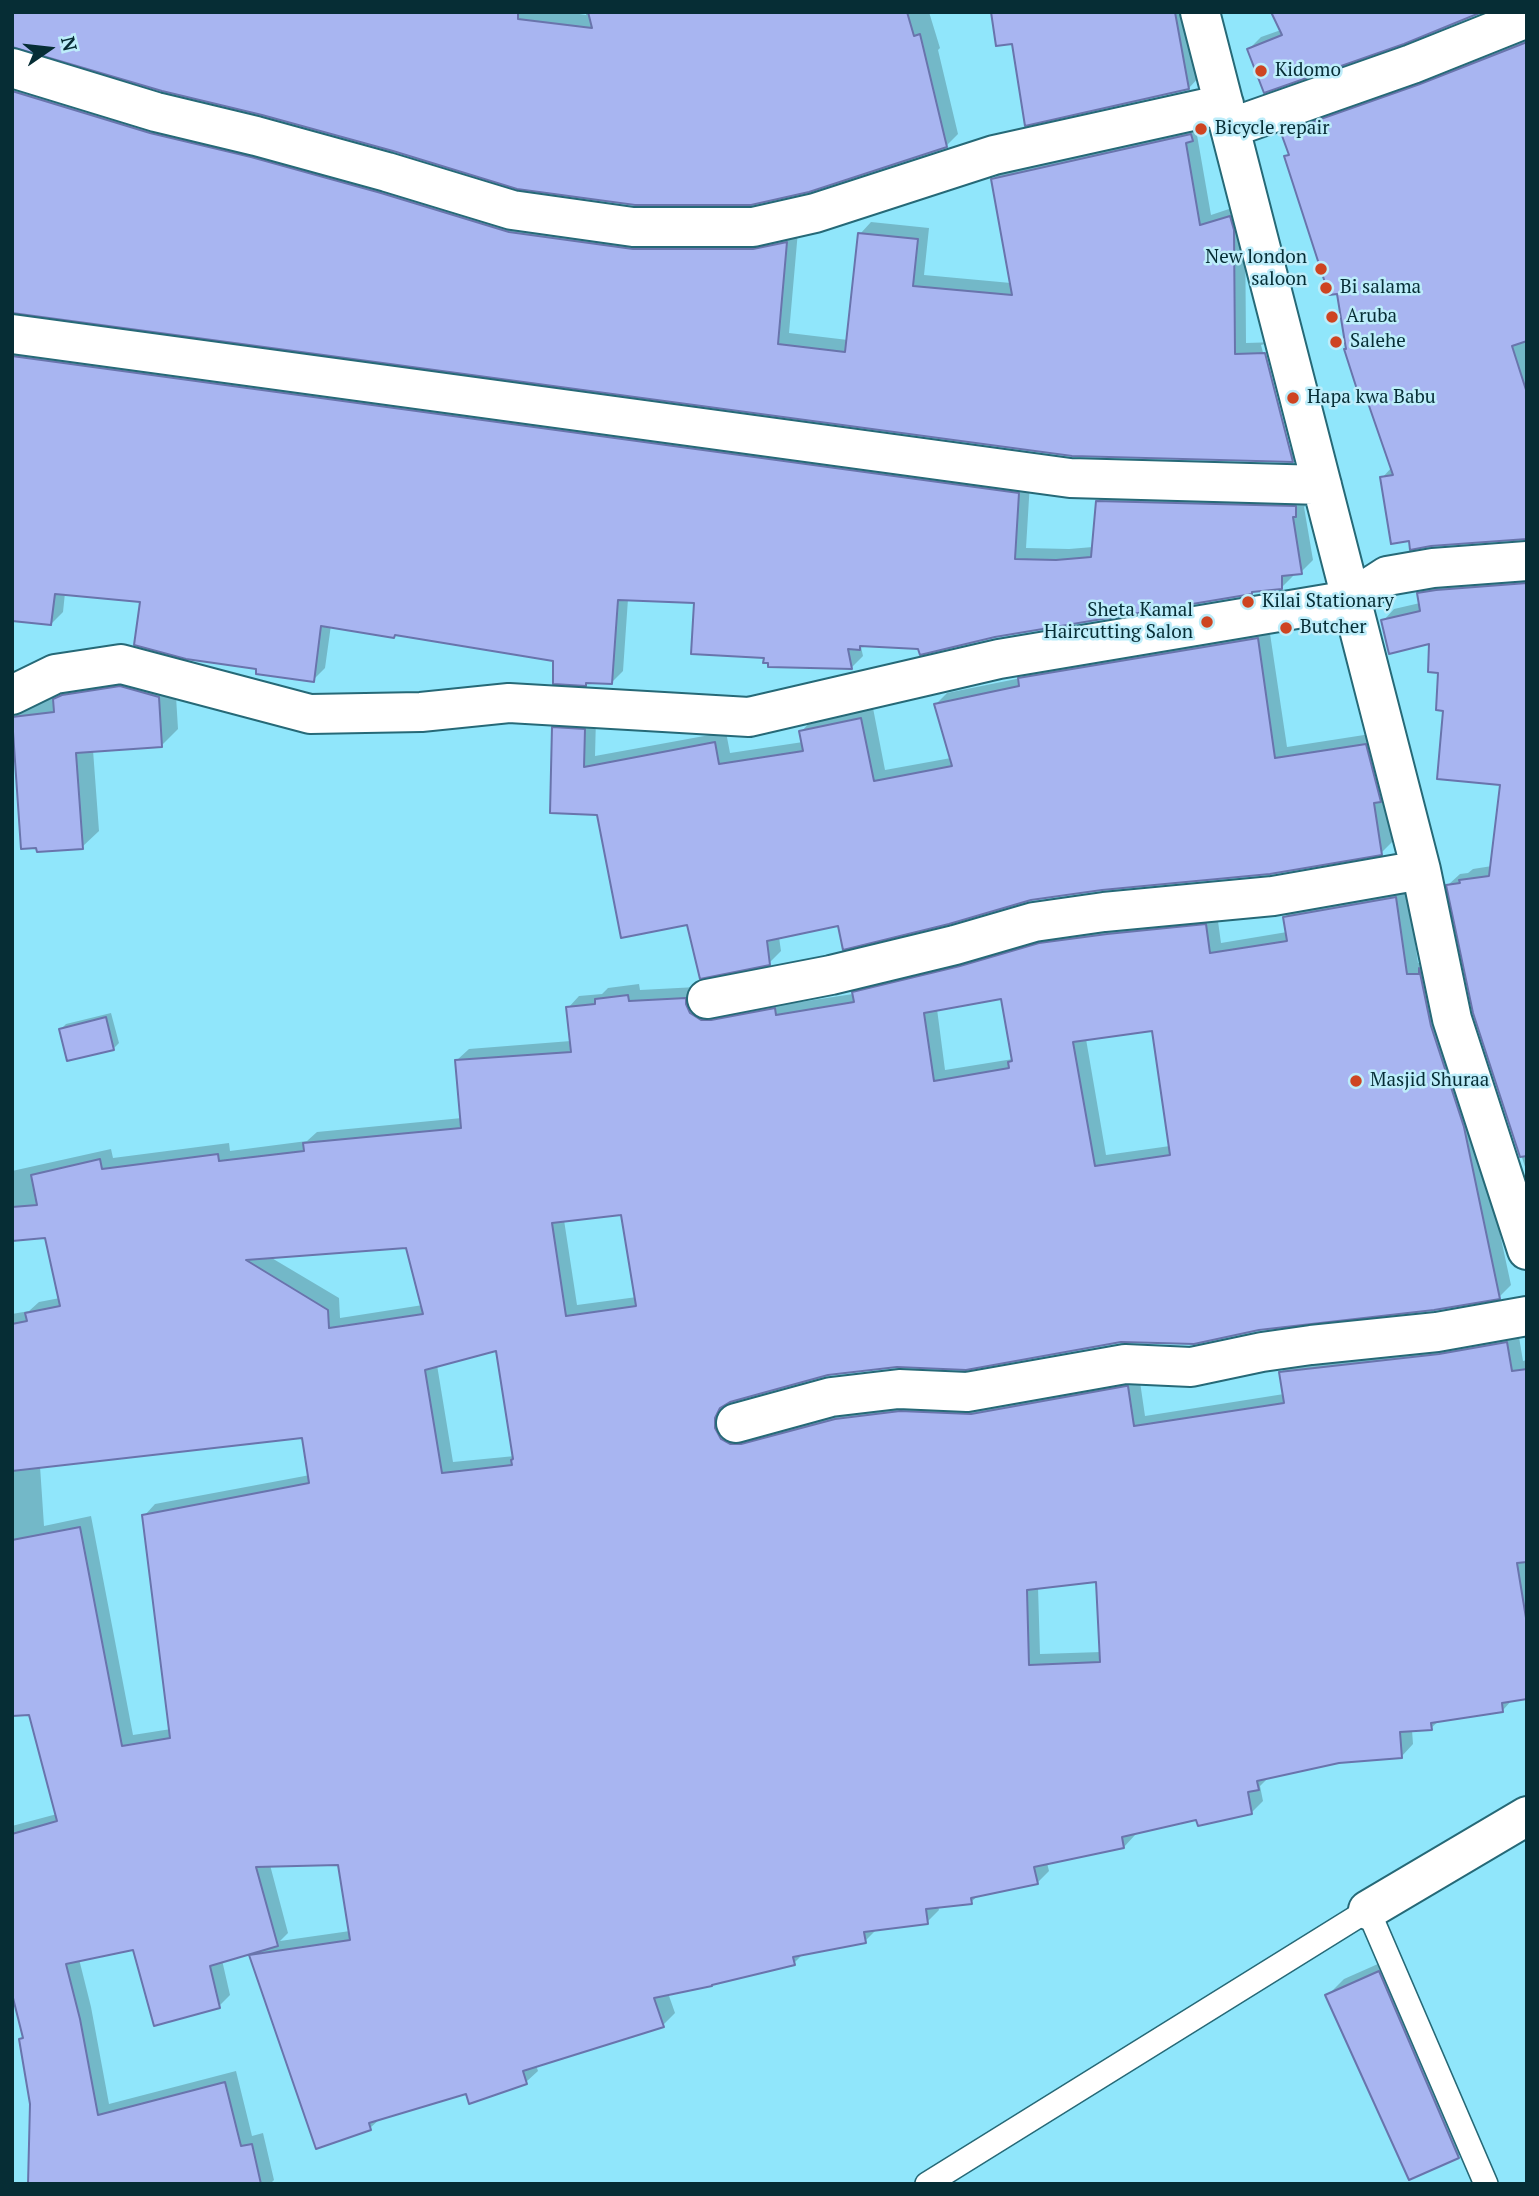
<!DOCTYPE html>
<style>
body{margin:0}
#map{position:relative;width:1539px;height:2196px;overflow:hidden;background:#90e6fb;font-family:"PT Serif",serif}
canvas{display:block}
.frame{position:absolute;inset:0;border:14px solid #062d35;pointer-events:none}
.north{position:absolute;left:14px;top:14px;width:70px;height:70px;-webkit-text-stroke:5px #bdedfa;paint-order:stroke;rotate:76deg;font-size:19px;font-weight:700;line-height:28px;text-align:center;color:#062d35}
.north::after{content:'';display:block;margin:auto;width:24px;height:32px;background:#062d35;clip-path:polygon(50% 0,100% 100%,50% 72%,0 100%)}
</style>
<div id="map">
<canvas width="1539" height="2196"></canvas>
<div class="frame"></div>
<div class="north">N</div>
</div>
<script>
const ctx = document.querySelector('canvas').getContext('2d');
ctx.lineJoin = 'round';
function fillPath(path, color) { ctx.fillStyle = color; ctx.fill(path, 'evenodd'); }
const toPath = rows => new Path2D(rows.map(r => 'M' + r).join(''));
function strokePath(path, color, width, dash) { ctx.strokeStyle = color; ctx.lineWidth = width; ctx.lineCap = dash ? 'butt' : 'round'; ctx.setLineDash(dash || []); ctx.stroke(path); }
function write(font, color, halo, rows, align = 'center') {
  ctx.font = font + ' "PT Serif",serif'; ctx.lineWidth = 5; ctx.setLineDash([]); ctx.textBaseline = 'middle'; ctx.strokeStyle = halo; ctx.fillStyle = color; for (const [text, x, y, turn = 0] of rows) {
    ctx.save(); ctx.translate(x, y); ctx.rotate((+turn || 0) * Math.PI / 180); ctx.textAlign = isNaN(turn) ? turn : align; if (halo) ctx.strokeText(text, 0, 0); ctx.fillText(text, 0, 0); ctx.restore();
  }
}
const shadow = toPath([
 [12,12,566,12,586,15,586,12,929,12,940,48,938,50,958,134,946,146,393,149],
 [993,12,1192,12,1200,76,1189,88,1014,42],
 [1478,12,1249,49,1261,37,1281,30],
 [1527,36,1527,534,1410,539,1382,478,1392,467,1338,292,1286,157,1290,152,1283,134,1294,122],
 [12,74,393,182,798,231,789,333,848,340,860,234,871,222,929,228,924,275,1011,283,993,180,1004,168,1204,128,1197,135,1211,215,1241,205,1245,217,1246,343,1277,342,1304,449,1293,461,1072,454,12,311],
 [1265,344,1292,451,1289,451,1261,345],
 [12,341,1030,482,1026,548,1069,549,1093,547,1098,501,1110,490,1307,495,1307,504,1304,507,1313,560,1301,572,1293,573,1293,576,1281,588,1254,590,919,647,864,644,861,647,863,656,851,668,766,656,696,602,628,599,623,671,612,682,588,681,586,684,555,659,396,633,331,625,325,668,313,680,258,668,142,600,65,593,63,612,51,624,12,619],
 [1527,575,1527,1173,1475,1013,1448,885,1460,874,1468,873,1473,869,1492,866,1502,783,1445,709,1440,671,1431,642,1383,621,1394,609,1420,603,1419,594,1430,582],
 [1269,627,1287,747,1377,733,1393,841,1381,853,839,923,779,937,781,951,769,963,688,923,599,813,554,728,566,716,596,718,595,756,726,732,730,753,803,742,801,732,812,720,873,708,885,770,951,758,936,704,947,693,1021,678,1032,667],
 [80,679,175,680,178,729,162,745,93,750,99,831,82,847,14,717,30,701],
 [1407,886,1418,963,1427,963,1506,1211,1497,1220,1511,1285,1499,1297,828,1374,730,1400,726,1404,726,1416,848,1408,1139,1375,1145,1416,1284,1394,1281,1372,1292,1361,1518,1331,1523,1361,1527,1360,1527,1697,1513,1699,1503,1710,1440,1720,1431,1728,1412,1730,1413,1744,1402,1756,1339,1761,1270,1776,1260,1786,1263,1801,1251,1813,1198,1818,1135,1832,1135,1835,1124,1847,1047,1863,1049,1871,1037,1883,980,1894,971,1902,938,1906,939,1910,927,1922,877,1929,865,1941,804,1953,794,1963,668,1993,675,2013,663,2025,536,2065,538,2071,526,2082,467,2091,381,2118,370,2128,251,1955,255,1950,222,1960,230,1995,219,2006,134,1948,79,1959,91,2007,109,2104,236,2071,252,2136,263,2133,274,2180,270,2184,30,2184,32,2104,21,2039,24,2036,12,1987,12,1826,57,1814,30,1713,12,1714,12,1314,29,1311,39,1302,60,1298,46,1236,12,1240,12,1171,111,1149,113,1158,229,1143,230,1151,307,1141,317,1132,462,1118,457,1060,469,1049,571,1041,568,1008,579,996,602,994,608,988,639,984,640,990,697,987,786,998,787,1004,853,994,866,981,1052,933,1217,914,1221,943,1287,932,1285,917,1296,905],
 [1003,997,1013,1059,945,1070,937,1009],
 [1153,1030,1170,1146,1106,1155,1086,1039],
 [623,1213,637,1297,577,1305,564,1220],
 [407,1246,423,1305,340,1318,339,1298,270,1257],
 [498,1349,515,1456,453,1462,437,1365],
 [304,1436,310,1475,155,1504,144,1516,171,1729,133,1735,91,1516,44,1526,40,1466],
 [1098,1580,1101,1652,1040,1654,1038,1587],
 [340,1863,350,1931,280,1941,288,1933,270,1865],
 [111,1013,119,1043,114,1048,61,1029,66,1024],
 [1396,1956,1475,2140,1458,2156,1409,2178,1327,1996,1344,1979]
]);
const building = toPath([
 [12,12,518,12,518,19,592,28,588,12,907,12,914,36,920,34,947,147,809,192,751,205,635,205,517,189,393,151,262,115,162,91,12,47,12,12],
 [991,12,1175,12,1189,89,1025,126,1012,44,996,46,991,12],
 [1271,12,1482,12,1404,44,1264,93,1247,49,1282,35,1271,12],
 [1527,42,1527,341,1512,346,1527,393,1527,539,1431,546,1410,550,1409,541,1391,544,1380,477,1393,475,1367,400,1361,402,1344,349,1346,349,1337,294,1329,295,1284,156,1289,155,1281,133,1420,84,1527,42],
 [12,91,150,133,251,157,381,193,509,232,633,249,753,249,787,242,778,344,845,352,858,233,918,239,913,286,1012,295,991,179,1191,134,1193,141,1186,143,1200,225,1230,216,1234,230,1235,354,1265,353,1293,462,1072,456,12,313,12,91],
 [12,356,1019,493,1015,559,1056,560,1091,557,1096,501,1296,506,1296,517,1293,517,1302,574,1282,576,1282,589,1252,592,1252,594,995,637,920,655,918,649,860,646,860,650,848,649,852,669,768,667,768,663,763,663,764,658,691,654,694,603,618,600,612,684,586,683,586,686,553,684,553,661,395,635,394,638,321,626,314,682,256,674,256,669,186,659,134,645,140,602,55,594,51,625,12,621,12,356],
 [1527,583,1527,1156,1520,1157,1473,1013,1446,885,1460,883,1459,880,1489,876,1500,785,1437,779,1443,711,1436,710,1438,673,1428,672,1429,644,1389,654,1381,620,1420,611,1417,593,1436,590,1527,583],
 [1258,638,1275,758,1366,744,1381,802,1374,803,1382,855,1270,874,1102,890,1031,900,949,924,843,950,838,926,767,941,770,965,700,979,687,925,621,938,597,815,550,813,552,727,585,729,584,767,715,742,719,764,803,751,799,731,861,718,874,781,952,766,934,704,1019,686,1018,678,1258,638],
 [120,686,159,697,162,747,76,753,83,849,37,852,36,848,21,849,12,717,54,712,53,699,62,695,120,686],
 [1396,897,1407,974,1419,974,1419,968,1431,1026,1464,1127,1500,1299,1434,1310,1259,1330,1194,1344,1121,1342,966,1370,897,1367,828,1375,730,1402,720,1408,715,1418,715,1428,721,1439,730,1444,741,1444,835,1419,900,1411,971,1414,1126,1386,1128,1386,1134,1426,1284,1403,1279,1372,1439,1354,1507,1342,1512,1371,1527,1369,1527,1562,1517,1563,1527,1624,1527,1699,1502,1703,1503,1712,1431,1723,1432,1730,1400,1732,1402,1758,1339,1763,1257,1781,1259,1790,1248,1792,1252,1814,1198,1826,1196,1820,1122,1837,1124,1848,1034,1867,1038,1884,971,1898,972,1904,926,1909,928,1924,864,1932,866,1943,793,1957,795,1965,712,1985,712,1986,654,1998,664,2027,523,2071,527,2084,469,2104,466,2094,369,2123,371,2130,316,2149,249,1955,350,1940,338,1865,256,1867,278,1946,210,1966,220,2008,154,2026,133,1950,66,1964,80,2019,98,2115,225,2082,241,2146,252,2144,261,2184,28,2184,30,2104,19,2039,23,2038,12,1994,12,1834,57,1821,29,1715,12,1716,12,1540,80,1527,122,1746,170,1738,142,1515,309,1483,302,1438,12,1471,12,1324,27,1321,25,1313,60,1306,45,1238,12,1241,12,1207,37,1205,31,1175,100,1159,102,1169,218,1154,219,1161,304,1151,303,1143,461,1128,455,1060,571,1052,566,1007,595,1004,595,999,628,995,629,1001,686,998,686,1004,690,1013,701,1020,711,1020,775,1008,776,1015,854,1002,852,992,960,966,1039,943,1107,934,1206,924,1210,953,1287,941,1283,917,1396,897],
 [1001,999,1012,1061,1008,1062,1009,1068,934,1081,924,1013,1001,999],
 [1152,1031,1170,1155,1095,1166,1073,1042,1152,1031],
 [621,1215,636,1306,566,1316,552,1223,621,1215],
 [406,1248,423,1314,329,1328,328,1310,246,1260,406,1248],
 [496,1351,513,1459,511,1460,512,1465,442,1473,425,1370,496,1351],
 [1096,1582,1100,1662,1029,1665,1027,1590,1096,1582],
 [106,1017,114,1050,67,1061,59,1029,106,1017],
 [1379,1971,1459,2158,1409,2180,1325,1995,1379,1971]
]);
const lane = toPath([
 [927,2184,1368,1910,1486,2184]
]);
const street = toPath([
 [1200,12,1421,870,1452,1019,1527,1250],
 [12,68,156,112,256,136,387,172,512,210,633,227,753,227,815,213,994,155,1224,104],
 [1230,128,1412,64,1527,18],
 [12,334,1070,478,1322,485],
 [12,695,55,674,121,664,310,714,421,712,509,703,749,717,999,659,1350,600,1387,576,1433,568,1527,561],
 [707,999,831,975,955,945,1034,922,1104,912,1273,896,1421,870],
 [736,1423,831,1397,899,1389,967,1392,1125,1364,1191,1367,1262,1352,1311,1345,1437,1332,1527,1316],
 [1368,1910,1527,1816]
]);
const markers = [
 [1261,71,7,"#ce4421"],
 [1201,129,7,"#ce4421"],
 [1321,269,7,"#ce4421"],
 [1326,288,7,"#ce4421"],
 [1332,317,7,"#ce4421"],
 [1336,342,7,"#ce4421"],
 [1293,398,7,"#ce4421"],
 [1248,602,7,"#ce4421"],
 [1207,622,7,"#ce4421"],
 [1286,628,7,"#ce4421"],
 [1356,1081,7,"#ce4421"]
];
const poiNames = [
 ["Kidomo",1275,71],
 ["Bicycle repair",1215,129],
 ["New london",1307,258,"right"],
 ["saloon",1307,280,"right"],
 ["Bi salama",1340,288],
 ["Aruba",1346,317],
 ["Salehe",1350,342],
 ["Hapa kwa Babu",1307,398],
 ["Kilai Stationary",1262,602],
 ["Sheta Kamal",1193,611,"right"],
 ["Haircutting Salon",1193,633,"right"],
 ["Butcher",1300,628],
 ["Masjid Shuraa",1370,1081]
];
fillPath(shadow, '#0003');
fillPath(building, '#a8b5f1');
strokePath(building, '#6974ac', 2);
strokePath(lane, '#266977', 26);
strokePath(street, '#266977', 42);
strokePath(lane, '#fff', 23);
strokePath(street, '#fff', 38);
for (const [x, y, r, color] of markers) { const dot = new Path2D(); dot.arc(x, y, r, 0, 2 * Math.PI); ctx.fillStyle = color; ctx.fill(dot); strokePath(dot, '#bdedfa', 2.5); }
write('19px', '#062d35', '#bdedfa', poiNames, 'left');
</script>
